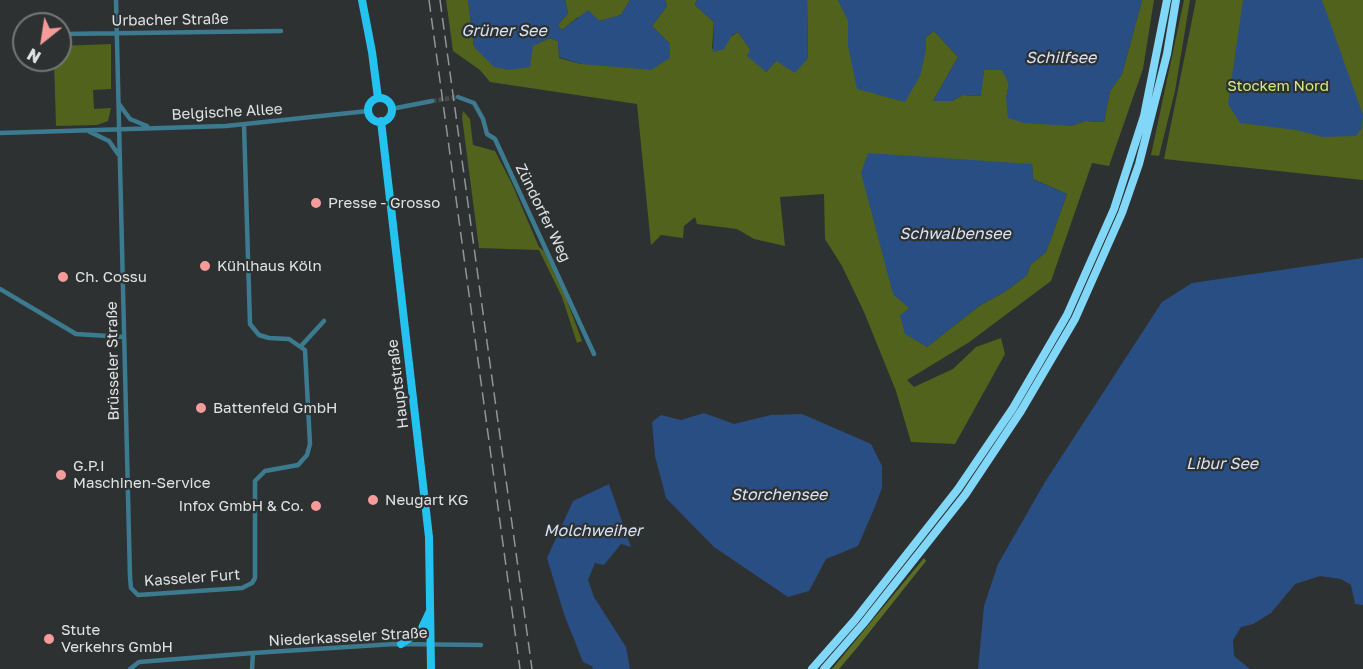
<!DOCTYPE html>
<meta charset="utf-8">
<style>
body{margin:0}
#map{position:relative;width:1363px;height:669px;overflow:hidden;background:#2e3131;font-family:"Golos Text",sans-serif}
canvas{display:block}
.north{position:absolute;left:12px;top:12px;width:60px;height:60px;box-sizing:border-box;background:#2e3131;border:2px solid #767878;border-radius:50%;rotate:210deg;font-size:16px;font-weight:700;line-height:24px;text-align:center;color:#e1e3e3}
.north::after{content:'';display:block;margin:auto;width:21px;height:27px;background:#f59b9a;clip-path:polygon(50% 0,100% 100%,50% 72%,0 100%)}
</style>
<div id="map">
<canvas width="1363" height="669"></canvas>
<div class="north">N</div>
</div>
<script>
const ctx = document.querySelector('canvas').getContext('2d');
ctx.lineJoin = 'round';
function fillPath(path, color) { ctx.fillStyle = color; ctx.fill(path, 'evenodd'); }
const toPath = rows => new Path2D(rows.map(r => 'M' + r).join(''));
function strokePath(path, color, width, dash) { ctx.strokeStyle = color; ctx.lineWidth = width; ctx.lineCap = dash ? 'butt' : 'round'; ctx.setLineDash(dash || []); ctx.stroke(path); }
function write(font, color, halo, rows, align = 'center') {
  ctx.font = font + ' "Golos Text",sans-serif'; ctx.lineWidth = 4.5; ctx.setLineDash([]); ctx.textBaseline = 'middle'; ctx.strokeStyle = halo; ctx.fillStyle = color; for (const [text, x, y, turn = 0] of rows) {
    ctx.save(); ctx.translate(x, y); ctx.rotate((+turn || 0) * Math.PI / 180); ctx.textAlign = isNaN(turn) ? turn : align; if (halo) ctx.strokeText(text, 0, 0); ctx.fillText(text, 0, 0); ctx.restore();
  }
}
const green = toPath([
 [446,0,468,0,474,47,532,46,550,38,558,41,559,58,581,64,670,44,652,26,667,6,665,0,697,0,695,5,714,22,712,49,738,32,766,72,776,61,808,58,807,0,838,0,849,21,848,46,926,50,926,37,934,31,958,57,933,101,952,101,963,95,980,96,984,70,1003,70,1009,84,1006,98,1071,126,1085,121,1104,122,1110,91,1122,74,1142,0,1154,0,1143,69,1109,166,1092,163,1051,281,968,343,907,380,914,387,953,369,976,347,1001,338,1005,354,955,444,911,442,896,391,864,312,842,266,825,239,824,194,780,197,785,246,754,239,737,229,697,224,695,217,684,226,683,238,661,235,651,245,637,104,490,82,480,70,453,51],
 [1032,164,1033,179,1067,194,1046,252,1030,265,1027,275,1006,291,979,306,927,347,900,316,910,308,893,294],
 [565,0,630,0,621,15,600,21,578,17,562,30,558,25,568,13],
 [1184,0,1190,0,1175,91,1159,156,1151,155],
 [1196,0,1363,0,1363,180,1164,159],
 [111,44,111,89,93,90,94,109,111,108,108,121,97,125,56,126,54,60,60,60,60,46],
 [463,111,470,119,473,145,495,151,512,184,539,247,544,251,566,298,582,341,577,343,562,297,539,250,479,248,462,117]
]);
const forest = toPath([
 [924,558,926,561,856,649,839,669,832,669]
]);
const water = toPath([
 [468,0,565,0,568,13,558,25,562,30,588,10,600,21,621,15,630,0,665,0,667,6,652,26,670,44,670,58,651,70,581,64,559,57,558,41,550,38,533,46,530,67,509,70,494,67,474,47],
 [697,0,807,0,808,58,795,73,776,61,766,72,747,56,750,49,738,32,732,35,724,49,713,52,714,22,695,5],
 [838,0,1142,0,1122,74,1110,91,1104,122,1085,121,1071,126,1024,123,1008,118,1006,98,1009,84,1002,70,984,70,981,96,963,95,952,101,933,101,958,57,934,31,926,37,926,50,920,76,905,102,857,89,848,46,848,21],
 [1243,0,1322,0,1363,115,1362,128,1356,136,1323,137,1296,130,1240,123,1228,104],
 [868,153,1032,164,1033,179,1067,194,1046,252,1030,265,1027,275,1006,291,979,306,927,347,905,334,900,316,909,308,893,294,861,173],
 [1363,258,1363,605,1355,604,1351,585,1341,579,1320,576,1295,584,1271,613,1253,624,1241,627,1233,640,1234,656,1250,669,978,669,984,606,998,564,1045,482,1162,302,1192,283],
 [704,413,734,424,771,415,802,414,871,444,882,466,882,488,874,509,858,546,826,559,809,591,788,597,714,547,666,498,655,456,652,422,661,415,681,420],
 [609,484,631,547,621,544,604,565,595,563,588,580,594,597,626,647,630,669,593,669,592,666,583,662,564,614,547,558,573,501]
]);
const streetTunnel = toPath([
 [432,101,458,97]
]);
const street = toPath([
 [116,0,130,577,131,588,138,595,242,588,252,583,255,578,255,481,265,471,298,465,307,455,310,444,305,350,289,339,269,338,259,335,250,324,244,125],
 [60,34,281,31],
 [458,97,474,103,483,119,487,134,495,139,594,354],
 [119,104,130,119,147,126],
 [391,109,432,101],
 [90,132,109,141,118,154],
 [0,133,226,126,368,111],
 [0,289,76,334,124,337],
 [302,345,324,321],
 [130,669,139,662,253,653,394,644,481,645],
 [252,669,253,653]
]);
const primary = toPath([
 [362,0,372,52,378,98],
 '368 110a12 12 0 1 1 24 0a12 12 0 1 1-24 0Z',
 [381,121,429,537,431,669],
 [401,644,421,630,430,611]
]);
const highway = toPath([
 [812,669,855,620,958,489,1013,408,1067,315,1114,209,1144,116,1167,0],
 [824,669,863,624,965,495,1021,411,1075,319,1122,213,1139,164,1167,54,1176,0]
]);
const rail = toPath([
 [429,0,520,669],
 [440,0,532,669]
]);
const markers = [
 [316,203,6,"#f59b9a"],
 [205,266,6,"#f59b9a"],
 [63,277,6,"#f59b9a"],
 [201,408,6,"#f59b9a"],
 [61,475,6,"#f59b9a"],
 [373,500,6,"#f59b9a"],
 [316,506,6,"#f59b9a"],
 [49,639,6,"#f59b9a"]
];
const streetNames = [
 ["Urbacher Straße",170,20,-1],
 ["Belgische Allee",227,112,-3],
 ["Zündorfer Weg",543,213,64],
 ["Brüsseler Straße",113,361,-91],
 ["Hauptstraße",398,384,-97],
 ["Kasseler Furt",192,578,-4],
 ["Niederkasseler Straße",348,637,-3]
];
const parkNames = [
 ["Stockem Nord",1278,86]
];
const poiNames = [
 ["Presse - Grosso",328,203],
 ["Kühlhaus Köln",217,266],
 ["Ch. Cossu",75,277],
 ["Battenfeld GmbH",213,408],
 ["G.P.I",73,466],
 ["Maschinen-Service",73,483],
 ["Neugart KG",385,500],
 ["Infox GmbH & Co.",304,506,"right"],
 ["Stute",61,630],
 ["Verkehrs GmbH",61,647]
];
const waterNames = [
 ["Grüner See",504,31],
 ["Schilfsee",1061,58],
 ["Schwalbensee",955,234],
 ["Libur See",1222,464],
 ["Storchensee",779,495],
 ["Molchweiher",593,531]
];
fillPath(green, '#51621c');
fillPath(forest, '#5c6e26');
fillPath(water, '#294e84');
strokePath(streetTunnel, '#494c4c', 4.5, [4.5, 2]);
strokePath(street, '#3c7a90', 4.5);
strokePath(primary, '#24c2ef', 8);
strokePath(highway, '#80d7f7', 8);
strokePath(rail, '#939595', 1.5, [12, 6]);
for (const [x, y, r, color] of markers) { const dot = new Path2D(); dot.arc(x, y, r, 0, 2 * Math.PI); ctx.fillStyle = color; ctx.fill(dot); strokePath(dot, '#2e3131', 2); }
write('15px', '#e1e3e3', '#2e3131', streetNames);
write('15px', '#d0ec89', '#2e3131', parkNames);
write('15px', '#e1e3e3', '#2e3131', poiNames, 'left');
write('italic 16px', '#d7e3f4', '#2e3131', waterNames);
</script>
